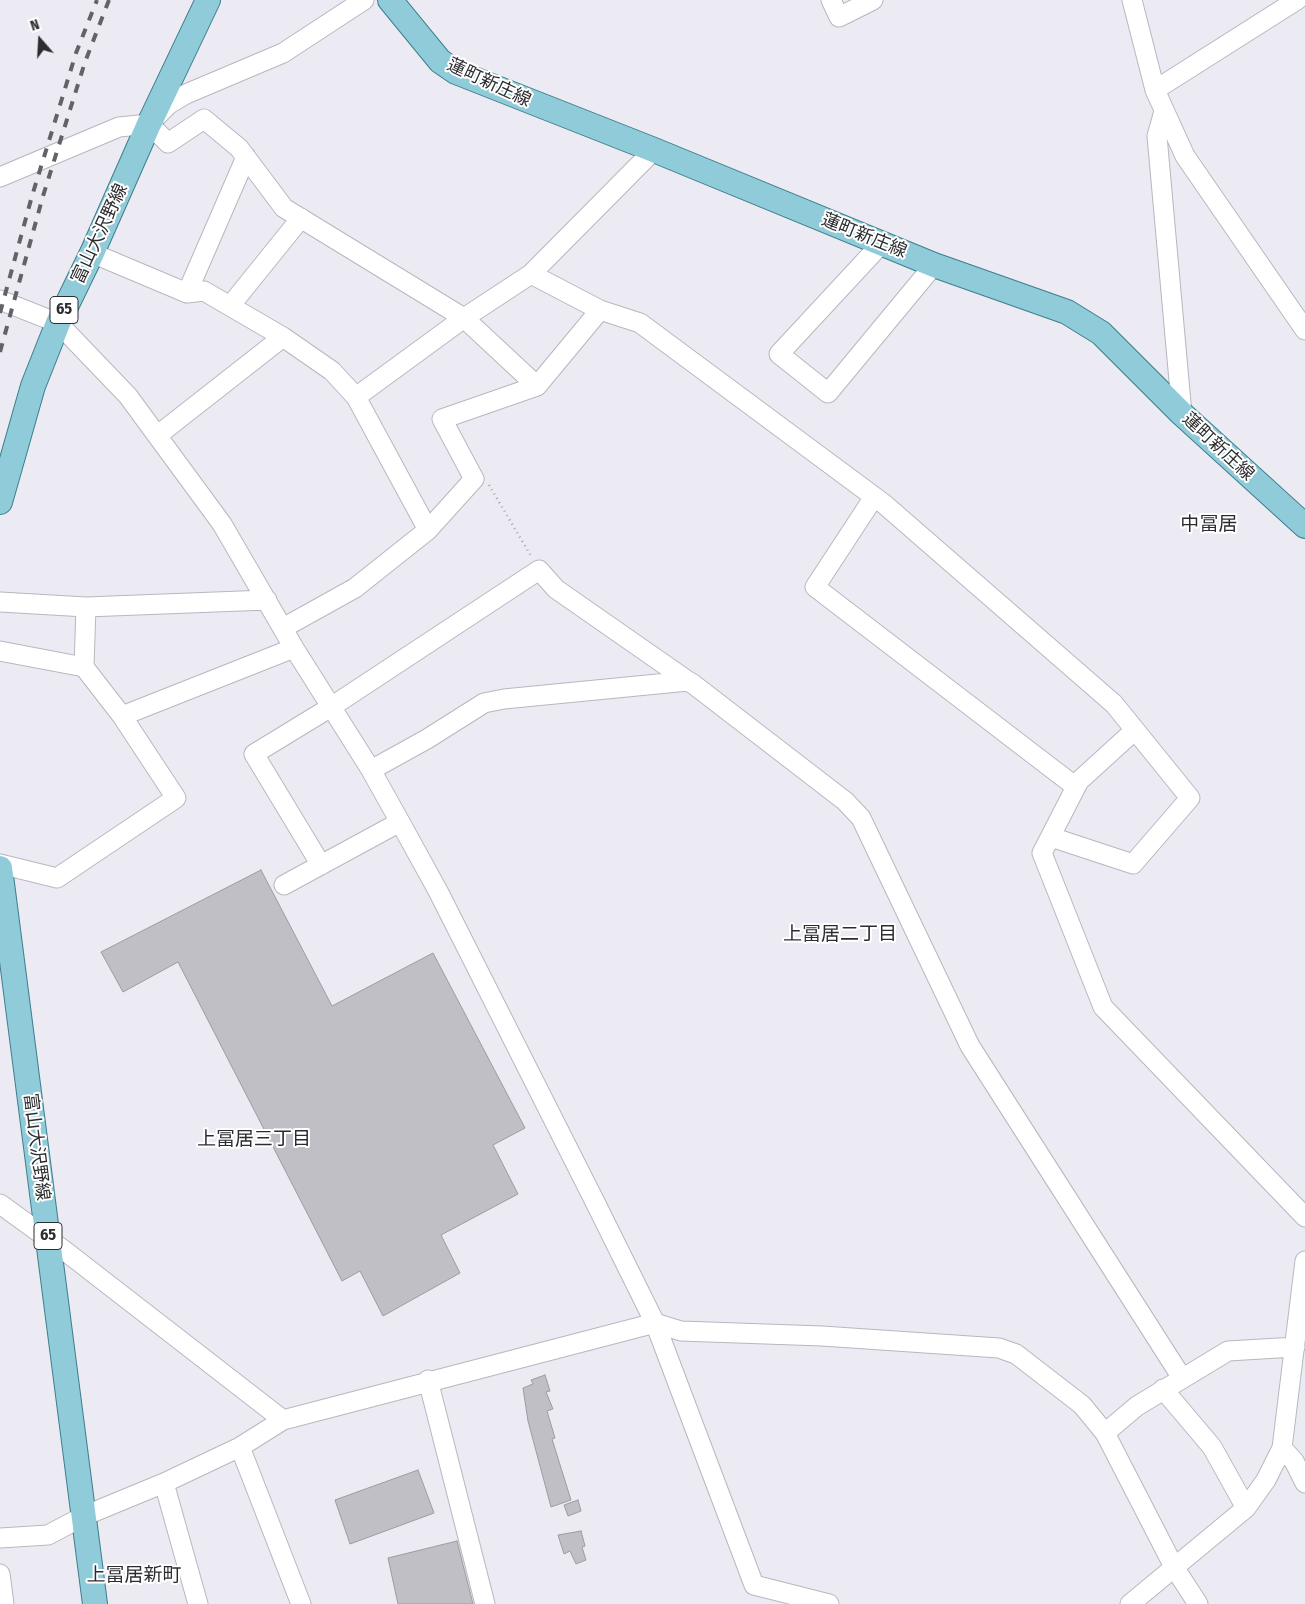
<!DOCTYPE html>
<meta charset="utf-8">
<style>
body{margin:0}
#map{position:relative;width:1305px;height:1604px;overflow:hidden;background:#ecebf3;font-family:"Fira Sans Condensed",sans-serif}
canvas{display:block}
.north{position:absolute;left:15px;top:15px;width:50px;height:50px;-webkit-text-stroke:4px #fff;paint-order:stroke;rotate:341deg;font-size:14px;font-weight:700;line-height:20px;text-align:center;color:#2d2d30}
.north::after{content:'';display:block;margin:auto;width:18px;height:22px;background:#2d2d30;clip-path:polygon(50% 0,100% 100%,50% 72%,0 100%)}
</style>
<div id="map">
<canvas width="1305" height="1604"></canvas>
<div class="north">N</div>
</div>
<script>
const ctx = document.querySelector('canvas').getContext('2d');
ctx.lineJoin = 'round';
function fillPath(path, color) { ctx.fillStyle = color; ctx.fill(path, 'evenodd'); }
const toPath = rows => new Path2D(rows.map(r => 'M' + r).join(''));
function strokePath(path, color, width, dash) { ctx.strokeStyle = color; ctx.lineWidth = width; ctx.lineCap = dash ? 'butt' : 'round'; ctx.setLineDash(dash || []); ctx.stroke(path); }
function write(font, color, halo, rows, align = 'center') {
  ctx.font = font + ' "Fira Sans Condensed","Noto Sans JP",sans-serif'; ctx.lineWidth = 4; ctx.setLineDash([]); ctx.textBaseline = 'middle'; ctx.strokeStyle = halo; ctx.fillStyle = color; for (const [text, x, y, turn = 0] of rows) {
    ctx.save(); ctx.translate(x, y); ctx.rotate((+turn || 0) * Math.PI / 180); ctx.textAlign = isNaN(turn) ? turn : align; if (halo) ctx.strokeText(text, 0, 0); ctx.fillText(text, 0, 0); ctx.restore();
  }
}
const building = toPath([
 [261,870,332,1006,433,953,525,1128,493,1145,518,1194,441,1235,460,1273,383,1316,360,1271,342,1281,178,962,123,992,101,952,261,870],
 [545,1375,550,1391,546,1392,553,1409,547,1411,555,1438,552,1439,571,1500,551,1507,528,1421,523,1388,533,1384,531,1380,545,1375],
 [418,1470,434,1513,350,1544,335,1500,418,1470],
 [578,1500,581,1511,568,1516,564,1505,578,1500],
 [581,1531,585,1546,582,1547,586,1560,576,1564,570,1551,564,1554,558,1535,581,1531],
 [457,1541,473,1604,398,1604,388,1558,457,1541]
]);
const path = toPath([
 [489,485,531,556]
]);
const minor = toPath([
 [831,0,839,17,873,0],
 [1132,0,1155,90,1185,156,1305,330],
 [1155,90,1297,0],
 [1164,111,1157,136,1182,414],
 [155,118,169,104,186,94,283,53,364,0],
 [0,177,119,127,149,124,168,143,204,119,239,148,284,208,464,318,537,386],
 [882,243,779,354,828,393,934,265],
 [92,253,187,293,204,291,283,337,332,371,356,397,428,530],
 [531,274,600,310,640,323,884,504,1114,704,1190,798,1133,864,1051,837],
 [187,293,246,157],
 [0,300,58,323,128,396,222,524,294,648,371,770,400,822,438,891,596,1204,655,1323,754,1585,829,1604],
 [230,306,301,218],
 [356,397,464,318,531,274,654,150],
 [158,435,283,337],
 [874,497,815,587,1076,787],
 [0,602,86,607,267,600],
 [283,628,355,588,428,530,474,479,442,419,537,386,600,310],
 [0,651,84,667],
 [122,716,294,648],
 [1135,730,1079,781,1042,853,1103,1007,1305,1217],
 [371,770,427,739,484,703,504,699,688,681,693,684,845,801,861,818,970,1046,1182,1378],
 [0,864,57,878,176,798,122,716,84,667,86,607],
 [321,865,254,754,331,707,539,570,556,589,688,681],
 [284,885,400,822],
 [0,1204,65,1251,283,1420],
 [428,1380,485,1604],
 [1163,1389,1212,1447,1246,1508],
 [1105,1433,1137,1406,1228,1351,1295,1347],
 [240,1447,301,1604],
 [1282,1448,1294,1461,1305,1483],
 [164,1483,198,1604],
 [0,1538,48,1535,84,1516,164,1483,240,1447,283,1420,655,1323,681,1331,822,1336,999,1348,1016,1354,1082,1405,1105,1433,1174,1567,1198,1604],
 [0,1574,4,1604],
 [1130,1604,1246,1508,1266,1480,1282,1448,1305,1261]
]);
const major = toPath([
 [390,0,440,61,456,72,654,150,934,265,1067,312,1101,333,1182,414,1305,526],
 [0,502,33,386,58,323,92,253,149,124,208,0],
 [0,868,95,1604]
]);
const rail = toPath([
 [0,313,32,196,76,53,97,0],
 [0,352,43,196,85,62,109,0]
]);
const shields = [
 [64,310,28],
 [48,1236,28]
];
const shieldNames = [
 ["65",64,310],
 ["65",48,1236]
];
const streetNames = [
 ["蓮町新庄線",489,83,25],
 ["富山大沢野線",100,234,-65],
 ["蓮町新庄線",864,236,22],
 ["蓮町新庄線",1218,447,43],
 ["富山大沢野線",36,1147,83]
];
const neighbourhoodNames = [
 ["中冨居",1209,525],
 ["上冨居二丁目",840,935],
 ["上冨居三丁目",254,1140],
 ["上冨居新町",134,1576]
];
fillPath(building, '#c0bfc6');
strokePath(building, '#9c9ba2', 1);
strokePath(minor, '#b8b7be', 21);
strokePath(major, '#3d7e8d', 26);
strokePath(path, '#a5a4aa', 2.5, [1, 4]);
strokePath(minor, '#fff', 19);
strokePath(major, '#90cbd9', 24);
strokePath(rail, '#636267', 4, [9, 9]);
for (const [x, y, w] of shields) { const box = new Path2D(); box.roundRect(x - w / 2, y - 13.5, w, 27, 4); ctx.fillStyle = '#fff'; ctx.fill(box); strokePath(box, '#2d2d30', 1); }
write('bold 16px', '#2d2d30', null, shieldNames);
write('18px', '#2d2d30', '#fff', streetNames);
write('19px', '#2c2b31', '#fff', neighbourhoodNames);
</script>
